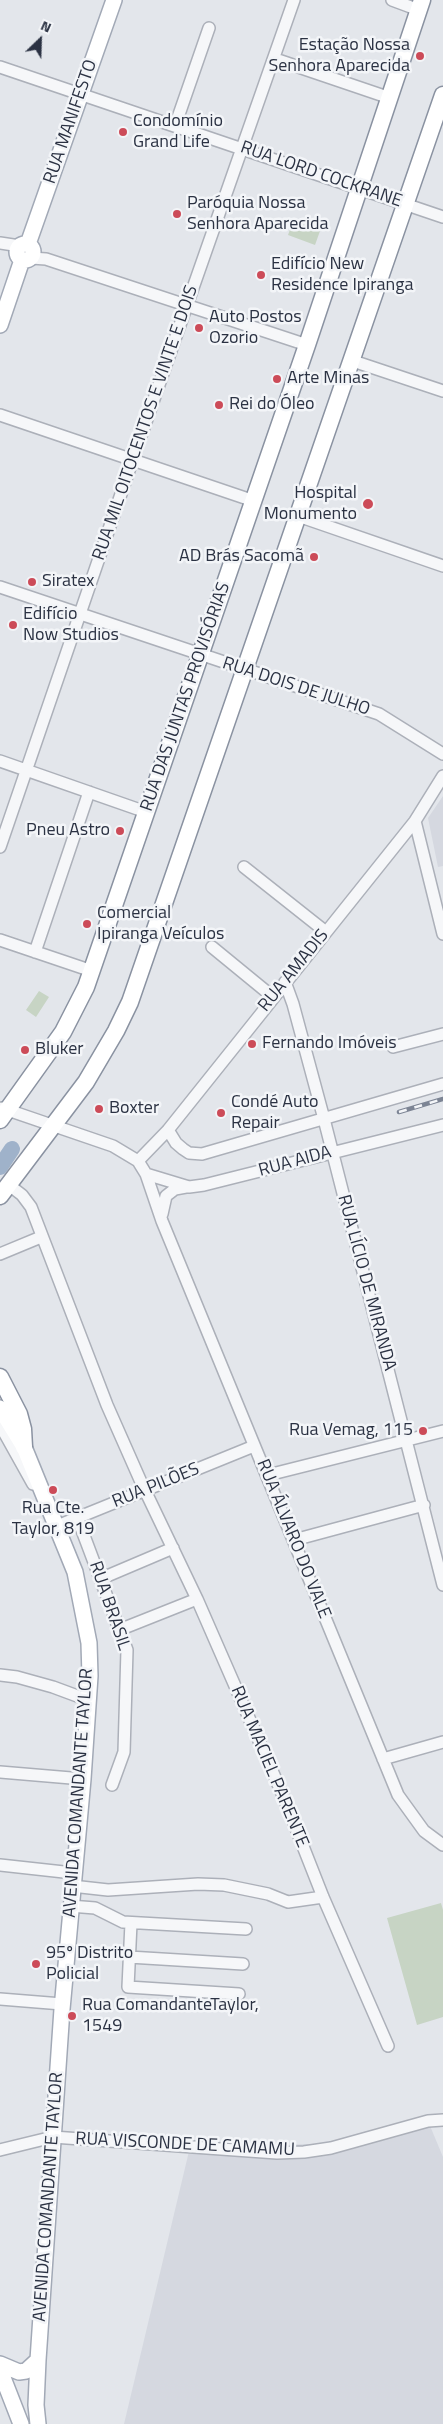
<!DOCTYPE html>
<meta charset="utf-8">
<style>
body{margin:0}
#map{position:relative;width:443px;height:2424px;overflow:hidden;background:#e3e6eb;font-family:"Titillium Web",sans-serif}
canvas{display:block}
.north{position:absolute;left:15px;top:15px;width:50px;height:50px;-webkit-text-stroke:4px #f3f5f8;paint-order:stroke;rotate:24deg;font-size:14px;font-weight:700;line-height:20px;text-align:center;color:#2b3243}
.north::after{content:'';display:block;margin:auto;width:18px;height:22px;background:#2b3243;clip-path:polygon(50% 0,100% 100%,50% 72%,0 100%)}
</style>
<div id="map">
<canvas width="443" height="2424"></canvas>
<div class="north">N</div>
</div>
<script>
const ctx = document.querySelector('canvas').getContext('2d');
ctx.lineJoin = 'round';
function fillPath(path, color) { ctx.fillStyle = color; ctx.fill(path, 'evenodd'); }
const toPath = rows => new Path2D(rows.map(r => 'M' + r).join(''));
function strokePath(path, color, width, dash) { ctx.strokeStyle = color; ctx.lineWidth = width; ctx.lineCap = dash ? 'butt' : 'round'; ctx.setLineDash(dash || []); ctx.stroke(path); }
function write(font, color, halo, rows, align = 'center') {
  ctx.font = font + ' "Titillium Web",sans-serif'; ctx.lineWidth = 5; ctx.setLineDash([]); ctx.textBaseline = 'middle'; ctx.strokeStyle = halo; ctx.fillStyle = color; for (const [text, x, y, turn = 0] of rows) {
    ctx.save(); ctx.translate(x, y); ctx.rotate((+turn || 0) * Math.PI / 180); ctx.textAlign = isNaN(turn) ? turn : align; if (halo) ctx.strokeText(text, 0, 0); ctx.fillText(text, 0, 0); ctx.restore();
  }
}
const built = toPath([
 [443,796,443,866,438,867,428,818],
 [428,2121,443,2157,443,2424,124,2424,190,2147,350,2143]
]);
const green = toPath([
 [293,221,320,231,315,245,288,235],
 [39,991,49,997,36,1017,26,1010],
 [441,1903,443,1910,443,2017,417,2025,387,1918]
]);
const river = toPath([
 [0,1167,12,1149]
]);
const minor = toPath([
 [392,0,419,10],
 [275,59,390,98],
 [0,67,443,217],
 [175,126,209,28],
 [0,243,20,246],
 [31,258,46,259,307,345],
 [353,361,443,391],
 [0,415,254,501],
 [298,516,443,566],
 [0,587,379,714,443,754],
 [0,761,146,812],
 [415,821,443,934],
 [0,847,133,459,294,0],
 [244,867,326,932],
 [0,940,92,971],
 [212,947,273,997],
 [35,952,89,792],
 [285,982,293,1004,324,1119,443,1585],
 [393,1047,443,1034],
 [2,1108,113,1146,138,1161,146,1174,162,1221,398,1795,424,1831,443,1845],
 [168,1130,176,1143,183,1149,189,1153,202,1154,443,1084],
 [138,1161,168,1130,415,821,443,776],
 [146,1174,189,1187,204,1185,443,1125],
 [9,1185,22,1195,31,1207,107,1405,141,1482,197,1599,284,1798,323,1897,388,2046],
 [162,1214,166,1196,175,1189,186,1187],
 [0,1254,41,1237],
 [0,1425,33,1484],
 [268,1475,443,1431],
 [77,1517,127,1650,124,1752,112,1785],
 [57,1526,254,1446],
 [294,1540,424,1505],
 [100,1579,173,1548],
 [119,1630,197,1599],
 [0,1675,17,1677,53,1687,88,1700],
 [383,1759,443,1742],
 [0,1772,83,1779],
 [0,1865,73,1873],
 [72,1886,108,1890,198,1884,224,1885,268,1894,288,1902,323,1897],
 [70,1906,95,1908,123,1922,246,1929],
 [131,1923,128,1987,239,1994],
 [129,1957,243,1964],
 [0,1999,62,2004],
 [0,2150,53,2137,277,2153,304,2152,331,2148,428,2121,443,2120]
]);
const major = toPath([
 '17 252a8 8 0 1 1 16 0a8 8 0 1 1-16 0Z',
 [28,244,114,0],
 [0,325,22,260],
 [0,1408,24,1447,75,1572,89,1643,90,1676,83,1779,62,2009,38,2360,36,2405,38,2424],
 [0,2364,19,2372,26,2371,38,2360],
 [0,2370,21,2424]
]);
const highway = toPath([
 [0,1120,63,1032,86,987,307,345,422,0],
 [0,1196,86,1082,116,1031,130,1002,443,95],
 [0,1377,19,1414,23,1429,24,1447]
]);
const rail = toPath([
 [399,1112,443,1099]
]);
const markers = [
 [420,56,5,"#cc4b58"],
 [123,132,5,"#cc4b58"],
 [177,214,5,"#cc4b58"],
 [261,275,5,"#cc4b58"],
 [199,328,5,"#cc4b58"],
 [277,379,5,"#cc4b58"],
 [219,405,5,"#cc4b58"],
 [368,504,6,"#cc4b58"],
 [314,557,5,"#cc4b58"],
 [32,582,5,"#cc4b58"],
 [13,625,5,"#cc4b58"],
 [120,831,5,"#cc4b58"],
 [87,924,5,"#cc4b58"],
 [252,1044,5,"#cc4b58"],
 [25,1050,5,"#cc4b58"],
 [99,1109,5,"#cc4b58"],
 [221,1113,5,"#cc4b58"],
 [423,1431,5,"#cc4b58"],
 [53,1490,5,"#cc4b58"],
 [36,1964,5,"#cc4b58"],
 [72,2016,5,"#cc4b58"]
];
const poiNames = [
 ["Estação Nossa",410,46,"right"],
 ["Senhora Aparecida",410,67,"right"],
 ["Condomínio",133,122],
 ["Grand Life",133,143],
 ["Paróquia Nossa",187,204],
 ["Senhora Aparecida",187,225],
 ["Edifício New",271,265],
 ["Residence Ipiranga",271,286],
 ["Auto Postos",209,318],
 ["Ozorio",209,339],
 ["Arte Minas",287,379],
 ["Rei do Óleo",229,405],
 ["Hospital",357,494,"right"],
 ["Monumento",357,515,"right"],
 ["AD Brás Sacomã",304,557,"right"],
 ["Siratex",42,582],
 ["Edifício",23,615],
 ["Now Studios",23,636],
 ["Pneu Astro",110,831,"right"],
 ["Comercial",97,914],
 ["Ipiranga Veículos",97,935],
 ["Fernando Imóveis",262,1044],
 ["Bluker",35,1050],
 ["Condé Auto",231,1103],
 ["Repair",231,1124],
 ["Boxter",109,1109],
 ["Rua Vemag, 115",413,1431,"right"],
 ["Rua Cte.",53,1509,"center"],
 ["Taylor, 819",53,1530,"center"],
 ["95º Distrito",46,1954],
 ["Policial",46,1975],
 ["Rua ComandanteTaylor,",82,2006],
 ["1549",82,2027]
];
const streetNames = [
 ["RUA MANIFESTO",71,122,-71],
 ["RUA LORD COCKRANE",321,175,19],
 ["RUA MIL OITOCENTOS E VINTE E DOIS",146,423,-71],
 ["RUA DOIS DE JULHO",296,687,18],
 ["RUA DAS JUNTAS PROVISÓRIAS",186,697,-71],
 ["RUA AMADIS",294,971,-51],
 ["RUA AIDA",295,1162,-15],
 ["RUA LÍCIO DE MIRANDA",366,1283,75],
 ["RUA PILÕES",156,1486,-22],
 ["RUA ÁLVARO DO VALE",293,1539,68],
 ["RUA BRASIL",109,1606,71],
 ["RUA MACIEL PARENTE",269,1767,67],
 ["AVENIDA COMANDANTE TAYLOR",79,1793,-86],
 ["RUA VISCONDE DE CAMAMU",185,2145,3],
 ["AVENIDA COMANDANTE TAYLOR",49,2197,-86]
];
fillPath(built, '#d5d8e0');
fillPath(green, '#c7d4c4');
strokePath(river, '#9fb2ca', 16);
strokePath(minor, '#acb0b9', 14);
strokePath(major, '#a2a9b6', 18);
strokePath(highway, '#8a92a1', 19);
strokePath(minor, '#f6f7f9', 11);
strokePath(major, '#fff', 15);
strokePath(highway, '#fff', 16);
strokePath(rail, '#7c8494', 4.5);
strokePath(rail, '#f3f5f8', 2.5, [8]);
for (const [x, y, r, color] of markers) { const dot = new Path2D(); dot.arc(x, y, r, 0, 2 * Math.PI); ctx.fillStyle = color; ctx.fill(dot); strokePath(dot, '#f3f5f8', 2); }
write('18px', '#2b3243', '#f3f5f8', poiNames, 'left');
write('18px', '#2b3243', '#f3f5f8', streetNames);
</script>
